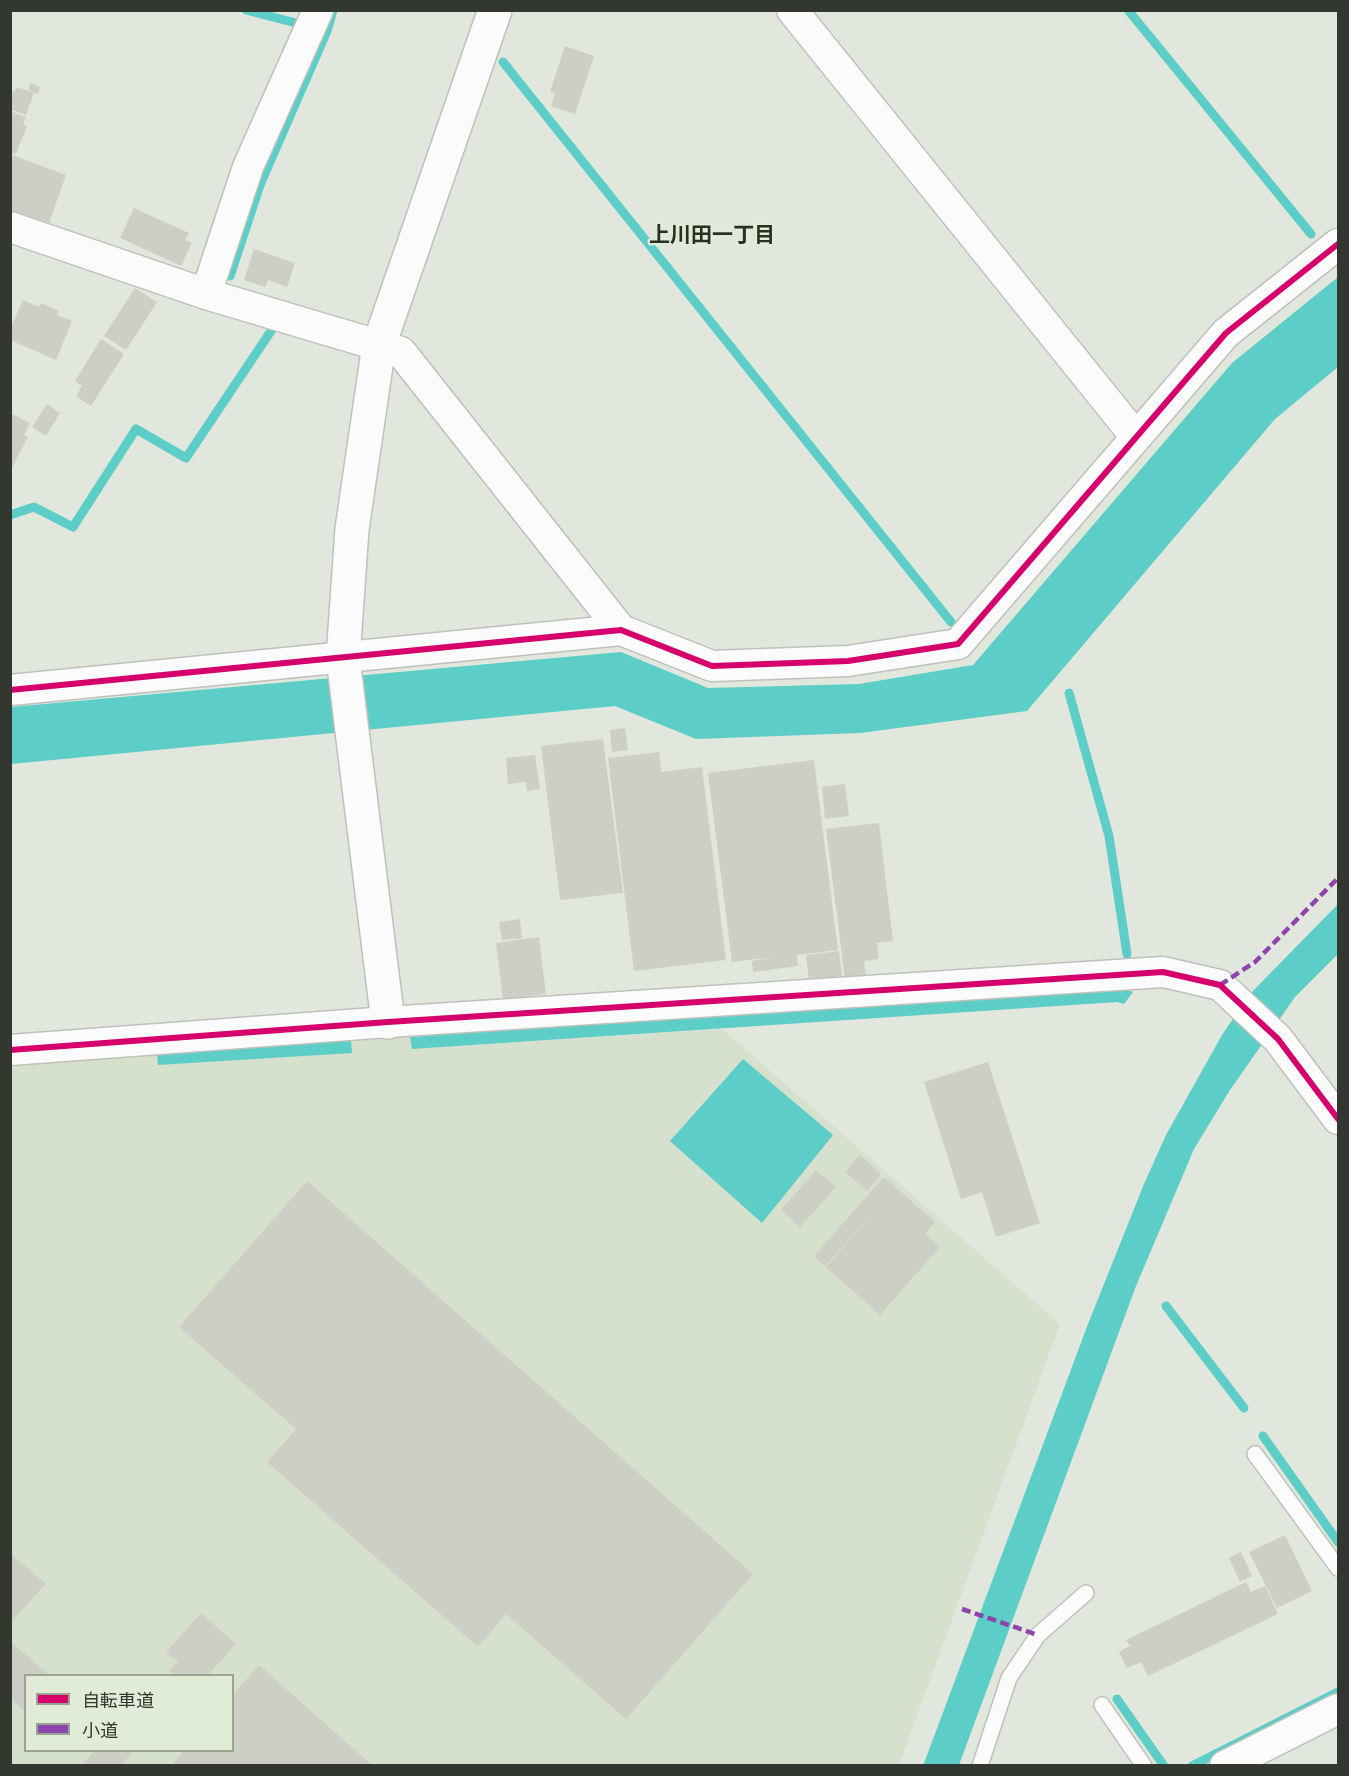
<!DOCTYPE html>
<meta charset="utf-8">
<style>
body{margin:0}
#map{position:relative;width:1349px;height:1776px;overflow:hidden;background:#e1e7dc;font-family:Inter,"Noto Sans JP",sans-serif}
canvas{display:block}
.frame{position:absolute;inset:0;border:12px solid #32372f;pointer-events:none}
.legend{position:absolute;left:24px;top:1674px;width:210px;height:78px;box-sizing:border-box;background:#e0ebd8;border:2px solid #9aa394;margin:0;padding:8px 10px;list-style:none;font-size:18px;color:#32372f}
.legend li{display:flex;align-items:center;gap:12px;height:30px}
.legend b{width:30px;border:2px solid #9aa394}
</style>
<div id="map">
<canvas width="1349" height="1776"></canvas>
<div class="frame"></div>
<ul class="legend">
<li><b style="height:8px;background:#d6006c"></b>自転車道</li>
<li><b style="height:8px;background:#8e44ad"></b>小道</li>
</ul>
</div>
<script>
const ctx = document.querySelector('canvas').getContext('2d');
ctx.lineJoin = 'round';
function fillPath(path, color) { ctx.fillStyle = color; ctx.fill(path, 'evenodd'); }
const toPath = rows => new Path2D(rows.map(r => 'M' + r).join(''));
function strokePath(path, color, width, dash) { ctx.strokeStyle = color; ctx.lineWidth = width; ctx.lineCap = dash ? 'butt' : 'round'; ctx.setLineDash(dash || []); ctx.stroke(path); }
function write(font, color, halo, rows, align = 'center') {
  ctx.font = font + ' Inter,"Noto Sans JP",sans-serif'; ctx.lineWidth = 4.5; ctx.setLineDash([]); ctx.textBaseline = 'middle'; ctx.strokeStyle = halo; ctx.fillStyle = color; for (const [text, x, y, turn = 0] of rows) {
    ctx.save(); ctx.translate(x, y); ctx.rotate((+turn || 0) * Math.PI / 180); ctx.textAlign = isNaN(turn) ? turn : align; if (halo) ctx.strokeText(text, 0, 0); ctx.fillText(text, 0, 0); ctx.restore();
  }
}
const built = toPath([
 [722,1029,1060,1324,899,1765,11,1766,11,1061,204,1052,410,1037,412,1049],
 [26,1676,232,1676,232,1750,26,1750]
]);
const water = toPath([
 [1338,277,1338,367,1275,419,1027,711,860,733,696,739,615,706,11,764,11,707,621,652,708,688,859,684,973,665,1232,363],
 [1338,904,1338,954,1295,997,1230,1090,1194,1149,1136,1286,959,1765,923,1766,1088,1324,1144,1184,1166,1135,1222,1035,1249,995],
 [1119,987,1133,992,1124,1004,1117,1002,412,1049,410,1037],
 [351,1040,352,1053,158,1065,157,1052],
 [743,1059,833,1135,762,1223,670,1141]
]);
const stream = toPath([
 [246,10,296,23],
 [1128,10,1311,234],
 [503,62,951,622],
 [230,276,260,185,327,31,333,10],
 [10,515,34,507,73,527,136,429,186,458,273,328],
 [1069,693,1109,836,1127,954],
 [1166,1306,1244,1408],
 [1263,1436,1338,1542],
 [1117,1699,1164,1766],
 [1192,1766,1338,1692]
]);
const building = toPath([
 [565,46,594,56,575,114,551,106,555,93,550,92],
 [31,83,40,87,38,94,28,90],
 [17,87,34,93,26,115,10,109,10,91,14,92],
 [10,111,26,117,23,124,27,126,16,154,10,152],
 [10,154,66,175,49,223,17,212,16,216,10,214],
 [134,208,189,233,185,240,192,243,181,266,120,238],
 [254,249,295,263,287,287,268,280,265,287,244,280],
 [135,288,157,302,126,350,104,336],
 [23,300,39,307,41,303,59,311,57,315,72,321,56,360,10,340,10,329],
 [101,339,124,354,91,406,76,396,82,386,75,381],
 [47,404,60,413,46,436,32,427],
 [12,414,30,423,24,435,28,437,12,468,10,467],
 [625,728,628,750,612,752,610,730],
 [603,739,623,893,560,900,541,746],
 [659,752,661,772,702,767,726,960,634,971,608,758],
 [535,755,540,789,527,791,526,782,508,784,506,758],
 [814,760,838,950,797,955,798,966,753,972,752,961,774,957,732,962,708,773],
 [845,784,849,816,825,819,822,787],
 [879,823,893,941,877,943,879,959,864,961,866,976,845,979,826,829],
 [520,919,522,938,502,940,499,922],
 [539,937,546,994,503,999,496,943],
 [839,951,842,976,809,980,806,955],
 [988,1062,1040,1223,996,1237,982,1192,961,1199,924,1082],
 [860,1155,881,1174,867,1191,845,1172],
 [816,1170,836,1187,800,1227,781,1210],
 [884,1177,935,1222,925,1234,940,1247,880,1315,826,1267,882,1203,825,1266,814,1256],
 [307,1181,753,1574,626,1719,506,1614,478,1647,267,1462,296,1429,179,1327],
 [1285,1535,1312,1591,1277,1608,1249,1552],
 [1241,1552,1252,1576,1240,1582,1229,1558],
 [10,1553,46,1584,10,1623],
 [1246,1582,1251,1592,1265,1586,1278,1614,1148,1676,1141,1662,1127,1668,1119,1652,1130,1646,1126,1640],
 [201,1613,236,1644,207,1676,174,1676,169,1671,178,1662,166,1652],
 [10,1641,50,1676,26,1676,26,1712,10,1699],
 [259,1665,373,1766,171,1766,184,1750,232,1750,232,1696],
 [95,1750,134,1750,121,1766,81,1766]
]);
const service = toPath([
 [1255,1454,1338,1568],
 [1102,1705,1144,1766],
 [980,1766,1009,1678,1038,1635,1086,1593]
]);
const minor = toPath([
 [792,10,1136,437],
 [10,227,206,294,401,352,621,630],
 [206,294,248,167,318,10],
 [10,690,621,630,712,666,848,661,958,644,1226,333,1338,244],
 [10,1050,388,1022,1163,972,1220,985,1278,1039,1338,1119],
 [1225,1766,1338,1709]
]);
const tertiary = toPath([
 [388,1022,343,658,352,529,379,345,495,10]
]);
const quiet = toPath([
 [1220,985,1255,962,1338,878],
 [962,1609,1038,1635]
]);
const cycleway = toPath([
 [10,690,621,630,712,666,848,661,958,644,1226,333,1338,244],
 [10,1050,388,1022,1163,972,1220,985,1278,1039,1338,1119]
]);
const neighbourhoodNames = [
 ["上川田一丁目",712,236]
];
fillPath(built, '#d5e0cd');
fillPath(water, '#5ccdc7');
strokePath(stream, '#5ccdc7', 9);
fillPath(building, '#cdcfc6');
strokePath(service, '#bdc2b9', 18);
strokePath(minor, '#bdc2b9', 33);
strokePath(tertiary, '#bdc2b9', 36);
strokePath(service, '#fafbfa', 15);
strokePath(minor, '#fafbfa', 30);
strokePath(tertiary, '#fafbfa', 33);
strokePath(quiet, '#8e44ad', 4.5, [9, 4.5]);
strokePath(cycleway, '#d6006c', 6);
write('bold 21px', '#273022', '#e0ebd8', neighbourhoodNames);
</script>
